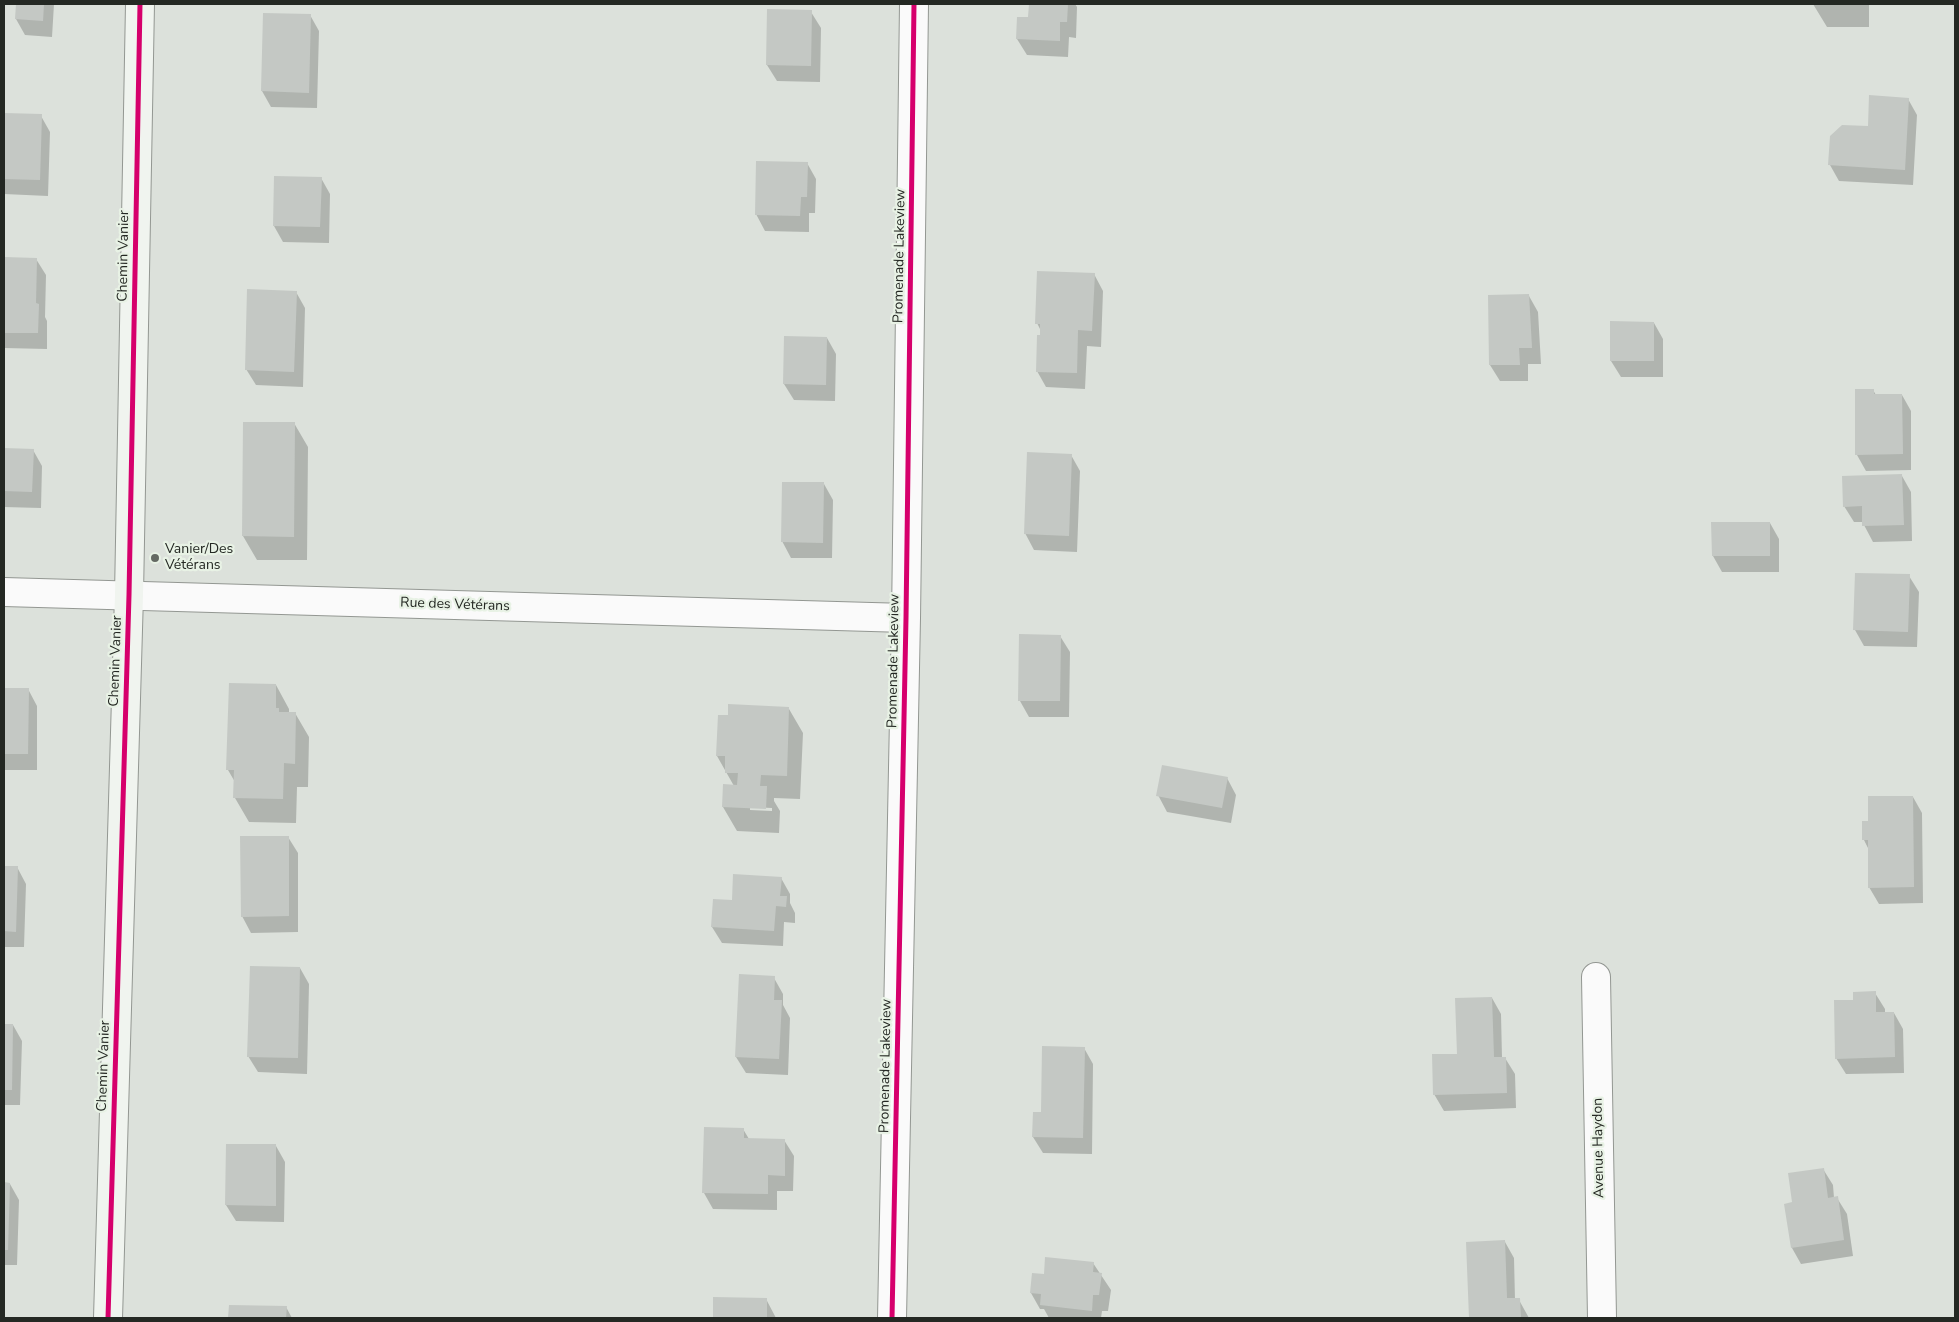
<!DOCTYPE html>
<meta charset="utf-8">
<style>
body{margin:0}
#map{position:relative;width:1959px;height:1322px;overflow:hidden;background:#dce1db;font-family:"Nunito Sans",sans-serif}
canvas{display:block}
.frame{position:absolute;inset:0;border:5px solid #242823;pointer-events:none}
</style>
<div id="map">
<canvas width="1959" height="1322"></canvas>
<div class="frame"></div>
</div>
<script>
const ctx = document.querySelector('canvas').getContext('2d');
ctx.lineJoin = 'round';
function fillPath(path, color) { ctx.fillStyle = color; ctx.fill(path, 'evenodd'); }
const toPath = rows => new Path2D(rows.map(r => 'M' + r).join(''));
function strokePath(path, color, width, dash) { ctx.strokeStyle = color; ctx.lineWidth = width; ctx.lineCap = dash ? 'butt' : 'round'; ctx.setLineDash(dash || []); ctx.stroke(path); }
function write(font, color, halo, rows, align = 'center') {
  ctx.font = font + ' "Nunito Sans",sans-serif'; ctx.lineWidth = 4.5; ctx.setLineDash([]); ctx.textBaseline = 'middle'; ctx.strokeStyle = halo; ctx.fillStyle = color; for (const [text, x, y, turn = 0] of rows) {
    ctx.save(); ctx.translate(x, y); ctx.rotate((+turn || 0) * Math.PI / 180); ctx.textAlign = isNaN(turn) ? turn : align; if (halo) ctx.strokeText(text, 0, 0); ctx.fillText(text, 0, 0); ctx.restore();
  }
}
const shadow = toPath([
 [13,4,54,4,52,37,25,35,16,19,17,5],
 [1030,4,1075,4,1077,7,1076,38,1069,37,1068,57,1027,55,1017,39,1018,18,1030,18],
 [1813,4,1869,4,1869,27,1827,27],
 [811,12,821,28,820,82,777,81,767,65],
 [264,14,310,15,319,31,317,108,271,107,262,91],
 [1908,99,1917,115,1913,185,1839,181,1830,165,1831,137,1869,128],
 [4,114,41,116,50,132,48,196,4,194],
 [807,163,816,179,815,213,809,213,809,232,765,231,756,214],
 [321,178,330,194,329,243,283,242,274,226],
 [4,258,36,259,46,275,45,317,47,321,47,349,4,348],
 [1094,274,1103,291,1101,347,1087,346,1085,389,1046,387,1037,371,1041,331,1037,323],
 [296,292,305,308,303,387,256,385,246,369],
 [1529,296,1538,312,1541,364,1528,364,1528,381,1500,381,1490,365],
 [1654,323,1663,339,1663,377,1621,377,1611,361],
 [827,338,836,354,835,401,794,400,784,384],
 [1873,390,1876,395,1902,395,1911,411,1911,470,1866,471,1857,455],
 [294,423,308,447,307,560,257,560,243,536],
 [4,450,33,450,42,466,41,508,4,507],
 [1071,455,1080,471,1077,552,1034,550,1025,533],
 [1902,476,1911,492,1912,541,1873,542,1864,525,1864,522,1854,522,1844,506],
 [824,484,833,500,832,558,791,558,782,541],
 [1770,523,1779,539,1779,572,1722,572,1713,556],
 [1909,576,1919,592,1917,647,1864,646,1855,630],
 [1060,636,1070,652,1069,717,1029,717,1020,701],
 [276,685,289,709,289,713,295,713,309,737,308,787,297,787,296,823,249,822,235,798,235,782,228,770],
 [4,689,28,689,37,706,37,770,4,770],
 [789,709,803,733,800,799,774,798,774,801,780,811,779,833,737,831,723,807,724,785,734,786,717,756,729,716],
 [750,807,772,808,772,811,750,810],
 [1227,778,1236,795,1231,823,1167,812,1158,795],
 [1913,797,1922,813,1923,903,1879,904,1869,887,1869,850,1864,840,1863,822,1869,822],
 [288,837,298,853,298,932,251,933,242,916],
 [4,867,17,867,26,884,24,947,4,947],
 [781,878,790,894,790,903,795,913,795,923,784,922,783,946,722,943,712,927,733,901],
 [300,968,309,984,307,1074,258,1072,248,1056],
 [774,978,783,994,783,1005,790,1018,788,1075,746,1073,736,1057],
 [1875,993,1885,1009,1885,1013,1894,1013,1903,1029,1904,1073,1846,1074,1836,1058,1854,1001],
 [1492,998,1501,1014,1502,1058,1505,1058,1515,1074,1516,1108,1444,1111,1434,1094],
 [4,1025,13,1025,22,1041,20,1105,4,1105],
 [1084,1048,1093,1064,1092,1154,1043,1153,1033,1137,1034,1113,1043,1113],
 [705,1129,743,1129,749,1139,784,1140,794,1156,793,1191,777,1191,777,1210,713,1209,704,1193],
 [276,1146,285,1162,284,1222,236,1221,226,1205],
 [1823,1169,1833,1185,1834,1198,1837,1198,1847,1214,1853,1256,1801,1264,1792,1248,1794,1203],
 [4,1184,10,1184,19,1200,17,1265,4,1265],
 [1505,1242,1514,1258,1515,1300,1519,1300,1529,1318,1470,1318,1468,1243],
 [1093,1263,1111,1290,1108,1311,1102,1311,1101,1318,1049,1318,1044,1309,1040,1309,1031,1293,1045,1276],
 [714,1299,766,1299,776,1318,714,1318],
 [230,1307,286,1307,292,1318,230,1318]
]);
const building = toPath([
 [16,4,44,4,43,21,15,19],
 [1029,4,1068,4,1067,22,1060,22,1060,41,1016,39,1017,17,1028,17],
 [767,9,812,10,811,66,766,65],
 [263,13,311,14,309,93,261,91],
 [1869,95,1909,98,1905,170,1828,165,1830,136,1842,125,1868,126],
 [4,113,42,114,40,180,4,179],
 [756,161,808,162,807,197,801,197,800,216,755,215],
 [274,176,322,177,320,227,273,226],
 [4,257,37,258,36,303,39,304,38,333,4,333],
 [1037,271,1095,273,1092,331,1078,330,1077,373,1036,372,1037,335,1040,335,1040,324,1035,324],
 [247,289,297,291,294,372,245,370],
 [1529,294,1532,348,1519,348,1520,365,1489,365,1488,295],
 [1610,321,1654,322,1654,361,1610,361],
 [784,336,827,337,826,385,783,384],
 [1855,389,1874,389,1874,394,1902,394,1903,454,1855,455],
 [243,422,295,422,294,537,242,536],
 [4,448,34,449,32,492,4,491],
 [1027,452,1072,454,1069,536,1024,534],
 [1902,474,1904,525,1862,526,1862,506,1843,507,1842,476],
 [782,482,824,482,823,543,781,542],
 [1711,522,1770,522,1770,556,1712,556],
 [1855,573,1910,574,1908,632,1853,630],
 [1019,634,1061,635,1060,701,1018,701],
 [229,683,276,684,276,708,279,708,279,712,296,712,295,764,284,763,283,799,233,798,234,770,226,770],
 [4,688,29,688,28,754,4,754],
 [728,704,789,707,787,776,761,775,760,786,767,786,766,809,722,807,723,784,737,785,738,773,725,773,725,756,716,756,718,715,728,715],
 [1162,765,1228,777,1222,808,1156,796],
 [1868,796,1913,796,1914,887,1868,888,1868,840,1862,840,1862,821,1868,821],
 [240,836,289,836,289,916,241,917],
 [4,866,18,866,16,932,4,931],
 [733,874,782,877,780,896,787,896,786,907,776,906,774,931,711,927,713,899,732,900],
 [250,966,300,967,298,1058,247,1057],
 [739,974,775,976,774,1000,782,1000,779,1059,735,1057],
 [1876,991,1876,1012,1894,1012,1895,1057,1835,1059,1834,1000,1853,1000,1853,992],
 [1492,997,1494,1057,1506,1057,1507,1093,1433,1095,1432,1054,1457,1054,1455,998],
 [4,1024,13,1024,12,1090,4,1090],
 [1042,1046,1085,1047,1083,1138,1032,1137,1033,1112,1041,1112],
 [704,1127,744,1128,744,1138,785,1139,785,1176,768,1175,768,1194,702,1193],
 [226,1144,276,1144,276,1206,225,1205],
 [1824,1168,1828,1198,1838,1196,1844,1240,1791,1248,1784,1204,1792,1202,1788,1173],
 [4,1182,10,1183,8,1250,4,1250],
 [1505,1240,1507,1298,1520,1298,1521,1318,1469,1318,1466,1242],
 [1045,1257,1094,1262,1093,1272,1102,1273,1099,1295,1093,1295,1092,1311,1040,1305,1041,1294,1030,1293,1032,1273,1044,1274],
 [713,1297,767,1298,767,1318,713,1318],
 [229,1305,287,1306,286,1318,228,1318]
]);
const street = toPath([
 [4,592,906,618],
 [1596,977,1602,1318],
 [892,1318,906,618,914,4]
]);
const secondary = toPath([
 [108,1318,129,595,140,4]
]);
const cycleway = toPath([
 [108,1318,129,595,140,4],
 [892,1318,906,618,914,4]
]);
const markers = [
 [155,558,5,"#646963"]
];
const streetNames = [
 ["Chemin Vanier",124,256,-89],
 ["Promenade Lakeview",900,256,-89],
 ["Rue des Vétérans",455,605,2],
 ["Chemin Vanier",116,661,-88],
 ["Promenade Lakeview",894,661,-89],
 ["Chemin Vanier",104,1066,-88],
 ["Promenade Lakeview",886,1066,-89],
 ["Avenue Haydon",1599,1148,-91]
];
const poiNames = [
 ["Vanier/Des",165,550],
 ["Vétérans",165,566]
];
fillPath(shadow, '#0003');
fillPath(building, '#c4c8c4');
strokePath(street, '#939792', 30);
strokePath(secondary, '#939792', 30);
strokePath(street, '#fafafa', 28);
strokePath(secondary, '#f0f4ef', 28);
strokePath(cycleway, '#d6006c', 5);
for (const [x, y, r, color] of markers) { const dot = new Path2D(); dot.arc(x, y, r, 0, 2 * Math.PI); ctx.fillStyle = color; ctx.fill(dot); strokePath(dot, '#e8f2e5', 2); }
write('14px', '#242823', '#e8f2e5', streetNames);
write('14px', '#242823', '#e8f2e5', poiNames, 'left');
</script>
